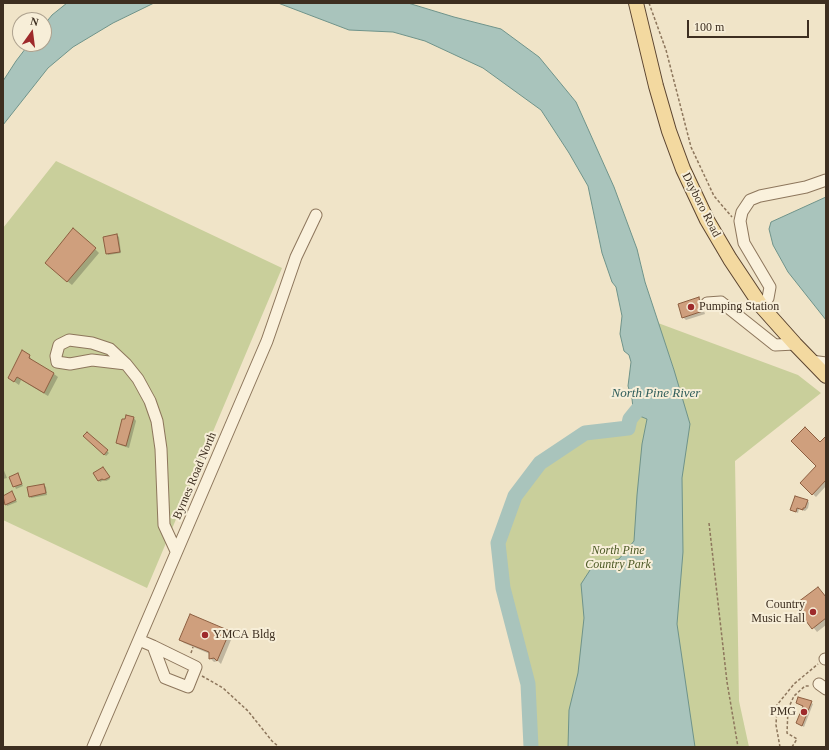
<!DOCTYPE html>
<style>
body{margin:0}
#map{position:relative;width:829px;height:750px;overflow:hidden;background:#f0e4c8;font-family:Georgia,serif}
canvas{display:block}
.frame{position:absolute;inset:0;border:4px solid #3d2e20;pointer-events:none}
.north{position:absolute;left:12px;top:12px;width:40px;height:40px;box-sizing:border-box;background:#f7eed8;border:1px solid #ada18e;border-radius:50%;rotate:14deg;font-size:11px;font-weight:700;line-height:16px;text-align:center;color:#3d2e20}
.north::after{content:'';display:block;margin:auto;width:14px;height:18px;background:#9e2a2b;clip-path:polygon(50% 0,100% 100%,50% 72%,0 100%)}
.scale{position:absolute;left:687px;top:20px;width:122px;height:18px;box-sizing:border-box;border:2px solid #3d2e20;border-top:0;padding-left:5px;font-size:12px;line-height:14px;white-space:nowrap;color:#3d2e20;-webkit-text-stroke:3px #f7eed8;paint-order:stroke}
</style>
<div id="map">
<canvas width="829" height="750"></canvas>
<div class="frame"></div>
<div class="north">N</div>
<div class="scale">100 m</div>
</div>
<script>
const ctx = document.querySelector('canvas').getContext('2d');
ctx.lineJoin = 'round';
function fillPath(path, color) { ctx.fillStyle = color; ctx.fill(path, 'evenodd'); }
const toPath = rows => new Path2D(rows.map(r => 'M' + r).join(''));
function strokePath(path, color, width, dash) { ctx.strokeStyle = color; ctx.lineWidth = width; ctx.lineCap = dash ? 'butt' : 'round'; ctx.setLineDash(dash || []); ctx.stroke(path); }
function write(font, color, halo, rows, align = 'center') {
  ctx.font = font + ' Georgia,serif'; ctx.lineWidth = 4; ctx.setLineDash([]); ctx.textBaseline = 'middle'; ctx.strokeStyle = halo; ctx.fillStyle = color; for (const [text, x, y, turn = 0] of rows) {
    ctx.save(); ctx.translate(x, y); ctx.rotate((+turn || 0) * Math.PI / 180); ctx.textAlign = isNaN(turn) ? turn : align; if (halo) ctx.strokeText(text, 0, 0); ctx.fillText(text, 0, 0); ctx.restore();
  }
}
const green = toPath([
 [56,161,282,268,147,588,3,520,3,228],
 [658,323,798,375,821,393,735,461,739,701,749,747,531,747,528,684,503,588,498,543,515,496,540,463,585,433,627,428,630,419,634,413,637,415,647,419,674,370]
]);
const water = toPath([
 [67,3,154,3,113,23,73,47,48,68,3,125,3,81,16,61,29,44,44,44,44,25,52,15,67,3],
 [278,3,408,3,454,17,501,29,539,57,576,102,614,187,637,249,645,282,674,370,690,424,682,478,683,552,677,624,695,747,568,747,569,710,578,673,584,618,581,584,592,567,619,559,634,541,637,495,642,444,647,419,637,415,630,419,633,408,632,399,628,386,631,362,629,355,624,351,620,334,622,316,616,287,612,282,602,253,588,186,569,153,541,110,483,68,425,41,393,32,349,30,278,3],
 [826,197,826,320,788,272,773,245,769,229,771,222,826,197]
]);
const shadow = toPath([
 [117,235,119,237,121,253,108,255,107,253],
 [95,249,99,253,72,285,50,267],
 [699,299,702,301,703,308,705,314,686,320,683,317],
 [29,356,33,361,54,374,58,377,48,396,21,380,19,385,9,378],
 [134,418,136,421,129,448,120,445,117,442],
 [87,433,109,453,106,456,85,436],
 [826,442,826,486,816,497,801,483,818,466,820,443],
 [3,468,7,478,3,479],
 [104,470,110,479,106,481,104,480,100,482,99,480],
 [18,474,23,486,16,489,11,478],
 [44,485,46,487,47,495,31,498,30,496],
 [12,492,17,502,7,506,3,497],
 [795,497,808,501,809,503,808,508,805,511,799,509,798,513,793,511,791,510],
 [826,597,826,625,817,632,796,606],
 [230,632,233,635,221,664,218,661,214,662,210,658,210,654,184,643,180,640],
 [806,700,813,704,804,727,797,723,803,707,797,703]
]);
const river = toPath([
 [531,747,528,684,503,588,498,543,515,496,540,463,585,433,628,428,630,419,643,403]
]);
const building = toPath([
 [73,228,96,248,67,282,45,263,73,228],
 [117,234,120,252,106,254,103,237,117,234],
 [699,297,700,304,703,311,682,318,678,304,699,297],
 [22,350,30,355,29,358,54,373,44,393,17,377,14,382,8,378,22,350],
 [126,415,134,417,126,446,116,443,122,419,125,419,126,415],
 [805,427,820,442,826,436,826,480,812,495,800,483,816,466,791,441,805,427],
 [87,432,108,450,104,455,83,436,87,432],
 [103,467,110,477,104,480,102,479,98,481,93,473,103,467],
 [18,473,22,484,13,487,9,477,18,473],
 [44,484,46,493,29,497,27,487,44,484],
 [12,491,16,500,5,505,3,496,12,491],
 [795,496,808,500,805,508,803,508,803,510,797,508,796,512,790,510,795,496],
 [818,587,826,597,826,618,812,629,794,605,818,587],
 [190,614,230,631,217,661,214,658,209,659,209,652,179,640,190,614],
 [798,697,812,701,802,726,796,723,803,706,796,703,798,697]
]);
const path = toPath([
 [649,3,666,50,691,147,714,196,732,217],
 [709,523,727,682,738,747],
 [191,653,193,647],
 [202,676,223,688,248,711,272,741,279,747],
 [780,747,776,725,777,705,794,684,818,664],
 [792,747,797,739,787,733,788,709,794,696,805,686,810,686]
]);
const minor = toPath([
 [707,303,721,302,775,345,795,344],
 [762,307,768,298,770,287,744,243,740,221,742,212,750,200,760,196,806,187,826,180],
 [811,361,826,363],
 [126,364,92,360,70,364,57,362,56,356,59,345,69,340,92,343,110,349,126,364,138,379,150,401,157,421,161,449,164,525,176,551],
 [139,640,153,646,196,667,188,687,165,678,153,646],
 [825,659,826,659],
 [819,684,826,689],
 [93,747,267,341,296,257,316,215]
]);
const major = toPath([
 [636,3,656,86,669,131,683,169,707,220,730,259,762,307,795,344,826,376]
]);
const markers = [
 [691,307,4,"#9e2a2b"],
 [813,612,4,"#9e2a2b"],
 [205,635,4,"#9e2a2b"],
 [804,712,4,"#9e2a2b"]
];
const streetNames = [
 ["Dayboro Road",701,205,63],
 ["Byrnes Road North",195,476,-67]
];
const poiNames = [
 ["Pumping Station",699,307],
 ["Country",805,605,"right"],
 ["Music Hall",805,619,"right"],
 ["YMCA Bldg",213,635],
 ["PMG",796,712,"right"]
];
const parkNames = [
 ["North Pine",618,551],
 ["Country Park",618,565]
];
const waterNames = [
 ["North Pine River",656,394]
];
fillPath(green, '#c9cf9b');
fillPath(water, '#a9c4bc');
strokePath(water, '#6f938a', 1);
fillPath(shadow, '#0003');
strokePath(river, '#a9c4bc', 15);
fillPath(building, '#cf9f7d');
strokePath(building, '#8d5f41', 1);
strokePath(minor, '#8d765c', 13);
strokePath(major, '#5b4430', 16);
strokePath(path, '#8d765c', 1.5, [3, 2]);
strokePath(minor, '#faf1dc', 11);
strokePath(major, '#f3d9a0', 14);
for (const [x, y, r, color] of markers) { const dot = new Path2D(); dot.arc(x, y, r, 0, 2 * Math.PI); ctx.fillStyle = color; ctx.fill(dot); strokePath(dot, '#f7eed8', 1.5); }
write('12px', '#3d2e20', '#f7eed8', streetNames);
write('12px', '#3d2e20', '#f7eed8', poiNames, 'left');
write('italic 12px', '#4d5a26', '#f7eed8', parkNames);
write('italic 13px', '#2f5d5a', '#f7eed8', waterNames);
</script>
